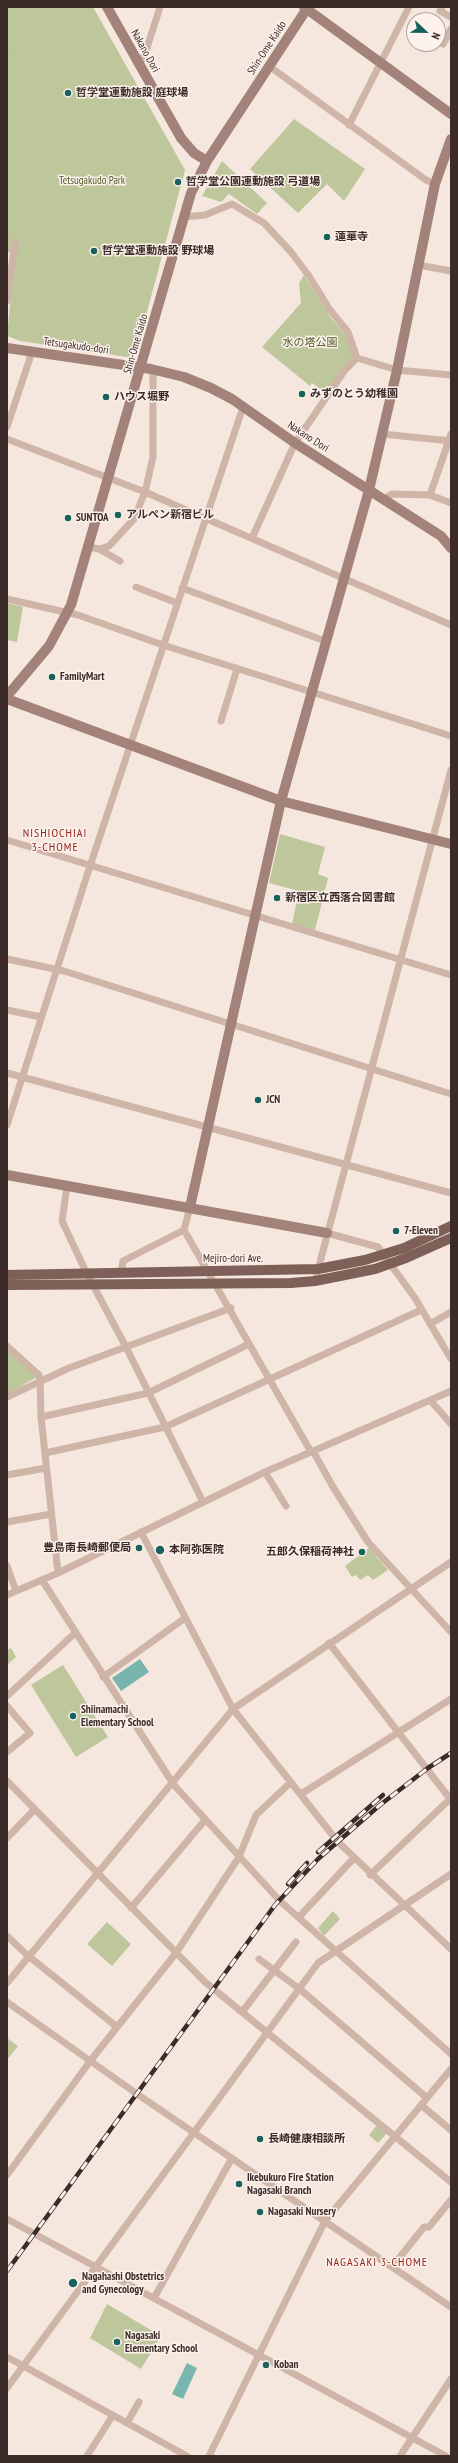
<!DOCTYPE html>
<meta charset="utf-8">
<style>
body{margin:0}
#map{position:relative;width:458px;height:2463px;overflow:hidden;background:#f5e7de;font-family:"PT Sans Narrow",sans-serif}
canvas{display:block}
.frame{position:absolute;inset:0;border:8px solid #3b2c29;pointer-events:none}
.north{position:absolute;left:406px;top:12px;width:40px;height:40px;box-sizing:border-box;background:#fcf2eb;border:1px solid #afa39d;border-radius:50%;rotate:112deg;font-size:11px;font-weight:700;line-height:16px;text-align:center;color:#3b2c29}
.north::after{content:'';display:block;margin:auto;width:14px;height:18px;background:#19615c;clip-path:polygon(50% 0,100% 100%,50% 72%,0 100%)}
</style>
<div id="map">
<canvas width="458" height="2463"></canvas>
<div class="frame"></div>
<div class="north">N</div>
</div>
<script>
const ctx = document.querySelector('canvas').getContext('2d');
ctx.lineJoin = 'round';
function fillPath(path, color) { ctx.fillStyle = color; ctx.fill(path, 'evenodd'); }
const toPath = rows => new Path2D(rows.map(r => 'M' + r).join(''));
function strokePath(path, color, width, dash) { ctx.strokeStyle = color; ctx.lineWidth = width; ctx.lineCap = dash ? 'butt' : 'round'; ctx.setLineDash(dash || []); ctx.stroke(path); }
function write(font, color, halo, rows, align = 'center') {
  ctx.font = font + ' "PT Sans Narrow","Noto Sans JP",sans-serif'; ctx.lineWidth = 3; ctx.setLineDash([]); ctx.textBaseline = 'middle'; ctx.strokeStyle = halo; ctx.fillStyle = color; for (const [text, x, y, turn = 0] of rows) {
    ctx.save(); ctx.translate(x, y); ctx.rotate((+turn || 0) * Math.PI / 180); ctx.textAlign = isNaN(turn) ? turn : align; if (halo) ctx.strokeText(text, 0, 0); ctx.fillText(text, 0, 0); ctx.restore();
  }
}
const green = toPath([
 [7,7,93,7,185,170,136,353,127,357,20,341,7,336,15,254,7,252],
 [294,119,365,169,344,201,327,184,298,213,250,169],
 [222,161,267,203,257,214,229,194,221,202,202,196],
 [304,275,331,318,347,336,354,357,326,393,312,383,310,386,262,347,301,303,299,283],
 [7,603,23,607,17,642,7,640],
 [280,834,325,847,318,874,328,878,315,930,292,924,299,891,269,883],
 [7,1349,37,1377,7,1394],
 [369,1548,388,1570,373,1580,368,1575,360,1580,356,1575,352,1577,345,1566],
 [11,1648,16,1657,7,1665,7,1650],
 [63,1665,108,1737,76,1757,31,1685],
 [333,1911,340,1919,324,1936,318,1928],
 [107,1922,131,1944,112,1966,87,1944],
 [7,2038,18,2046,7,2060],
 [377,2125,387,2133,378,2143,369,2135],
 [107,2304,161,2336,141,2369,90,2338]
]);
const water = toPath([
 [140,1659,149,1672,121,1691,112,1678],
 [187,2363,197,2368,183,2399,172,2394]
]);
const stream = toPath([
 [7,52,7,51]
]);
const street = toPath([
 [442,7,440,11,451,17],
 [443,44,451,29],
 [139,65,145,54,160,7],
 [269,66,426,180,435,184],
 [349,125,409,7],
 [183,217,205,215,232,204,264,223,291,252,309,276,330,310,348,332,357,358],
 [418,265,451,271],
 [7,301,15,242],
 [357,358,397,370,451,375],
 [7,427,32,352],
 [382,434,451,441],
 [7,439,145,492,451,625],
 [430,495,451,434],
 [383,500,392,494,430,495,451,503],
 [252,538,295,443,345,370,357,358],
 [89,547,99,549,109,546,134,519,145,492,153,457,153,369],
 [99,549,120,561],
 [136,587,177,603],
 [182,588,325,641],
 [7,599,78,615,163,645,451,736],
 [221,721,237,669],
 [7,840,451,975],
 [7,959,64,971,451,1094],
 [7,1010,41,1017],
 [7,1073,451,1193],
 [7,1125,90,866,243,407],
 [67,1186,62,1221,87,1274,126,1347,203,1502],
 [190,1207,184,1230,311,1452],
 [327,1233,378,1247,415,1298,451,1359],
 [121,1273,123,1261,184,1230],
 [315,1281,451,770],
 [430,1324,451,1312],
 [7,1346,39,1375,40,1380,41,1417,58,1573],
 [7,1397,69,1368,231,1308],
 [431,1401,451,1424],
 [41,1417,148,1393,249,1344],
 [313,1451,333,1487,368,1542,451,1632],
 [45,1453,165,1427,421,1310],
 [265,1472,286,1506],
 [7,1475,46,1468],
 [7,1522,51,1514],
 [141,1532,233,1709,338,1842,451,1949],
 [7,1566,16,1591],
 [42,1580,174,1785,280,1901,451,2054],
 [7,1595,58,1573,265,1472,451,1391],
 [329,1643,451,1800],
 [103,1677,185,1618],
 [7,1696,75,1633],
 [7,1706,30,1733,7,1752],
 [7,1781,205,1982,451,2182],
 [301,1794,451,1699],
 [7,1838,35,1809],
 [370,1875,450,1799],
 [131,1908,205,1820],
 [299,1917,354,1858],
 [7,1936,26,1954,117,2027],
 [259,1959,301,1990,427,2098],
 [7,1983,233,1709,451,1562],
 [7,2002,137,2094,451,2307],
 [242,2012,296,1942],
 [421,2105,451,2130],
 [7,2175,91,2060,176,1953,239,1857,256,1815,291,1782],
 [7,2219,446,2456],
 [392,2267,424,2227,429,2227,451,2200],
 [154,2298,232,2158],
 [7,2357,187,2456],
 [7,2388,318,1963,451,1874],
 [127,2423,139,2402],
 [87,2456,113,2415],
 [209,2456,325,2221,451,2069],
 [400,2456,451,2379]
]);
const secondary = toPath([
 [107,7,181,138,194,153,207,161],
 [304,7,451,114],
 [7,348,151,369,184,377,211,388,232,399,295,443,441,536,451,548],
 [7,696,49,646,71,605,191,193,207,161,308,7],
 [7,699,281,801,451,844],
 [7,1175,327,1233],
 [190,1207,281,801,369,490,397,370,435,184,451,139]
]);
const primary = toPath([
 [7,1275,318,1269,365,1260,404,1248,451,1226],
 [7,1285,291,1283,315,1281,375,1269,406,1258,451,1238]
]);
const rail = toPath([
 [318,1852,383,1795],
 [288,1884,307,1863],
 [7,2271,275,1905,318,1859,380,1805,428,1768,451,1753]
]);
const markers = [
 [68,93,4,"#19615c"],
 [178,182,4,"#19615c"],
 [327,237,4,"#19615c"],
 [94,251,4,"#19615c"],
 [302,394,4,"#19615c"],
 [106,397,4,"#19615c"],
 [118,515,4,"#19615c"],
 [68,518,4,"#19615c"],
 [52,677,4,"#19615c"],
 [277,898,4,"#19615c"],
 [258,1100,4,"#19615c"],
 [396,1231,4,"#19615c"],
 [139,1548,4,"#19615c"],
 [160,1550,5,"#19615c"],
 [362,1552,4,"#19615c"],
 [73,1716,4,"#19615c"],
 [260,2139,4,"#19615c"],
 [239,2184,4,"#19615c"],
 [260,2212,4,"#19615c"],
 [73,2283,5,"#19615c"],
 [117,2342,4,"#19615c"],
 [266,2365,4,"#19615c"]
];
const streetNames = [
 ["Shin-Ome Kaido",267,48,-57],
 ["Nakano Dori",145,51,61],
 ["Shin-Ome Kaido",136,344,-74],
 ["Tetsugakudo-dori",76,346,8],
 ["Nakano Dori",308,437,33],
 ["Mejiro-dori Ave.",233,1259]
];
const poiNames = [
 ["哲学堂運動施設 庭球場",76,93],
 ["哲学堂公園運動施設 弓道場",186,182],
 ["蓮華寺",335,237],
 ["哲学堂運動施設 野球場",102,251],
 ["みずのとう幼稚園",310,394],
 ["ハウス堀野",114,397],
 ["アルペン新宿ビル",126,515],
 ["SUNTOA",76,518],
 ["FamilyMart",60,677],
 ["新宿区立西落合図書館",285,898],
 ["JCN",266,1100],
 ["7-Eleven",404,1231],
 ["豊島南長崎郵便局",131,1548,"right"],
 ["本阿弥医院",169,1550],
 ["五郎久保稲荷神社",354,1552,"right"],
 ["Shiinamachi",81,1710],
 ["Elementary School",81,1723],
 ["長崎健康相談所",268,2139],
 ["Ikebukuro Fire Station",247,2178],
 ["Nagasaki Branch",247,2191],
 ["Nagasaki Nursery",268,2212],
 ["Nagahashi Obstetrics",82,2277],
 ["and Gynecology",82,2290],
 ["Nagasaki",125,2336],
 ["Elementary School",125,2349],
 ["Koban",274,2365]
];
const parkNames = [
 ["Tetsugakudo Park",92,181],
 ["水の塔公園",310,343]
];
const neighbourhoodNames = [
 ["NISHIOCHIAI",55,834],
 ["3-CHOME",55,848],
 ["NAGASAKI 3-CHOME",377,2263]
];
fillPath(green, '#bec69c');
fillPath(water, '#79b5af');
strokePath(stream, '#79b5af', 3);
strokePath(street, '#cfb4a8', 7);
strokePath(secondary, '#a38279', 10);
strokePath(primary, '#7e6058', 10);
strokePath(rail, '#3b2c29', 4.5);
strokePath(rail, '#fcf2eb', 3, [9]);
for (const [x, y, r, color] of markers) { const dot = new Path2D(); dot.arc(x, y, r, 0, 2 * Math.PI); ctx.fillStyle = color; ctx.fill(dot); strokePath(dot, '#fcf2eb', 1.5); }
write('11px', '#3b2c29', '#fcf2eb', streetNames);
write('bold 11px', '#3b2c29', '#fcf2eb', poiNames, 'left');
write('11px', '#515c2a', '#fcf2eb', parkNames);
ctx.letterSpacing = '1px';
write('12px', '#932419', '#fcf2eb', neighbourhoodNames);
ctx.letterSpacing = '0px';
</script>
